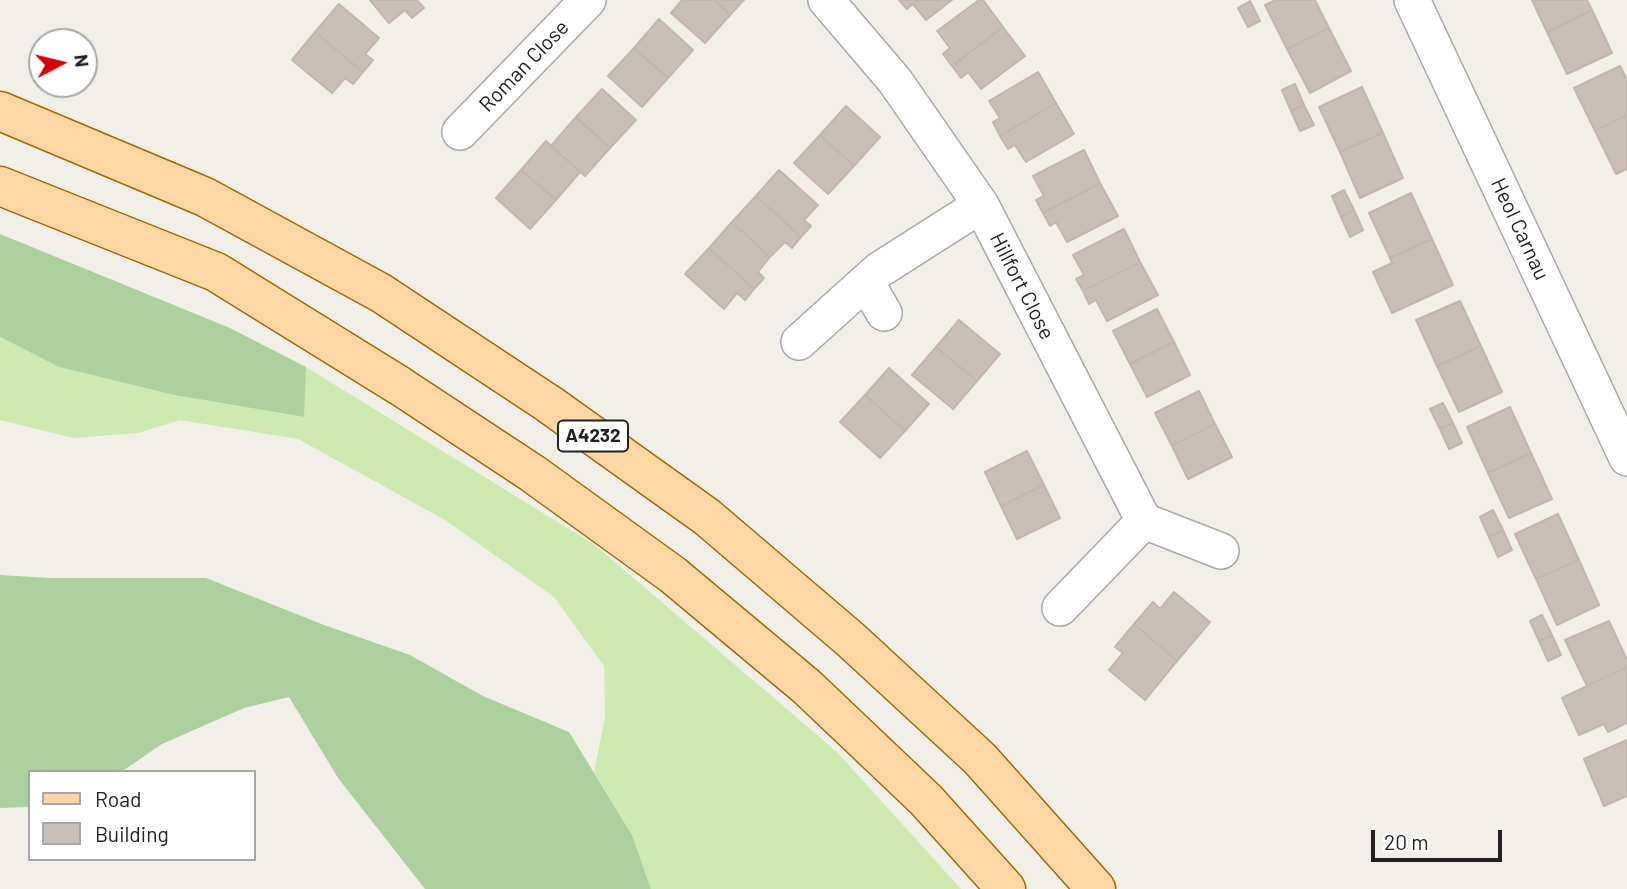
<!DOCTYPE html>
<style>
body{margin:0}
#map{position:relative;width:1627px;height:889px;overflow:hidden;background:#f2efe9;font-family:Barlow,sans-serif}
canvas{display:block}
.legend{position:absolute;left:28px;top:770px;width:228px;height:91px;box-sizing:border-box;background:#fff;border:2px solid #a7a7a7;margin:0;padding:9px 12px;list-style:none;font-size:21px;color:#222}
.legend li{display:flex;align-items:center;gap:14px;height:35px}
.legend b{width:35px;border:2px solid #a7a7a7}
.north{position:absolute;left:28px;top:28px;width:70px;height:70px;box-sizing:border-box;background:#fff;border:2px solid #a7a7a7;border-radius:50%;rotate:83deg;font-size:19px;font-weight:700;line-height:28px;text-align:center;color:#222}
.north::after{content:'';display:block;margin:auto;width:24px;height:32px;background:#d40000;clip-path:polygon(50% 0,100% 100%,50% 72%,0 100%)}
.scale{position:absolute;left:1371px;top:830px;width:131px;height:32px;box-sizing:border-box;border:4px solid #222;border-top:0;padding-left:9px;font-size:21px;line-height:24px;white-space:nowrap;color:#222;-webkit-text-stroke:5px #fff;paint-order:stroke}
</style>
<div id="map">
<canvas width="1627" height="889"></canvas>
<ul class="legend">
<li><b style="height:9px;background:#fcd6a4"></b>Road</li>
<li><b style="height:19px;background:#c7bfb8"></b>Building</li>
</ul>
<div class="north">N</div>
<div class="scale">20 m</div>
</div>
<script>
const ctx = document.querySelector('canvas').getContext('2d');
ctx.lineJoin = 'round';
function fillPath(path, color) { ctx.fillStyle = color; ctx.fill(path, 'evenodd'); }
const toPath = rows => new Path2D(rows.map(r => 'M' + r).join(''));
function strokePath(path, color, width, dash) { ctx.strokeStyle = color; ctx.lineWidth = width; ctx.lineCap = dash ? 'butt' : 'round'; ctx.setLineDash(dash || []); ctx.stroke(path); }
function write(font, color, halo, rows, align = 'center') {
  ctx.font = font + ' Barlow,sans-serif'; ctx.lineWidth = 5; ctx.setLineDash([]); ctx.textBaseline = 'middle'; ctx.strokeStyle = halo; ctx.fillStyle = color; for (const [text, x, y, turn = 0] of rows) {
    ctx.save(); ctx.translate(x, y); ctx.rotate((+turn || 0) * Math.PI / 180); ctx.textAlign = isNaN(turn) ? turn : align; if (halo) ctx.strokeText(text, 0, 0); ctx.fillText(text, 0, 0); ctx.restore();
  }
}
const grass = toPath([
 [0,337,59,367,174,395,303,417,306,367,595,545,837,752,961,889,651,889,632,835,594,772,605,718,604,666,554,597,445,520,298,439,180,420,138,433,73,438,0,420]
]);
const forest = toPath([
 [0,234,230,328,306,367,304,417,174,395,59,367,0,337],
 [0,575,49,578,206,578,324,625,410,655,483,696,569,732,632,835,651,889,425,889,338,778,289,697,244,708,162,744,121,772,30,772,30,807,0,808]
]);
const building = toPath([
 [370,0,417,0,424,8,412,18,405,10,389,23,370,0],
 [682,0,714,0,730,15,705,43,671,13,682,0],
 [714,0,744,0,730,15,714,0],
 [899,0,952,0,926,20,913,4,907,9,899,0],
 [979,0,983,0,1003,27,952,66,943,54,950,48,937,31,979,0],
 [1276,0,1315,0,1329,28,1287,49,1265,5,1276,0],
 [1532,0,1587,0,1592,10,1547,32,1532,0],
 [1250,1,1260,21,1248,27,1238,8,1250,1],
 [339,4,379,38,365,54,373,60,363,72,315,32,339,4],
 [1592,10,1612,53,1567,74,1547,32,1592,10],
 [659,19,693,50,668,78,634,48,659,19],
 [1003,27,1025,56,981,89,968,72,961,78,952,66,1003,27],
 [1329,28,1351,71,1310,93,1287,49,1329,28],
 [315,32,363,72,353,84,345,78,332,93,292,60,315,32],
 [634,48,668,78,642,107,608,76,634,48],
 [1620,66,1627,80,1627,115,1595,131,1574,88,1620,66],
 [1038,72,1056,103,1000,136,993,122,1000,118,989,101,1038,72],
 [1295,84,1304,105,1291,111,1282,90,1295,84],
 [1362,87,1383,133,1340,152,1319,107,1362,87],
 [602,89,636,120,610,148,576,117,602,89],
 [1056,103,1074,134,1026,162,1015,145,1008,149,1000,136,1056,103],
 [1304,105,1314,125,1300,131,1291,111,1304,105],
 [846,106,880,137,854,166,820,135,846,106],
 [1627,115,1627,169,1616,174,1595,131,1627,115],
 [576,117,610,148,585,176,551,146,576,117],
 [1383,133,1403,178,1360,198,1340,152,1383,133],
 [820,135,854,166,828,194,794,163,820,135],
 [546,141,580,172,556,200,521,170,546,141],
 [1084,150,1100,183,1043,213,1036,200,1044,196,1033,176,1084,150],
 [521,170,556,200,530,229,496,198,521,170],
 [779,170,818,205,804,220,811,226,801,237,756,196,779,170],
 [1100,183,1118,216,1067,242,1056,222,1050,226,1043,213,1100,183],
 [1344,190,1354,210,1341,217,1332,196,1344,190],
 [1411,193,1432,239,1390,258,1369,213,1411,193],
 [756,196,801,237,792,248,785,242,770,257,732,222,756,196],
 [1354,210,1363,230,1350,237,1341,217,1354,210],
 [732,222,770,257,758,272,764,278,754,289,709,248,732,222],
 [1124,229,1140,262,1083,291,1076,279,1084,275,1073,255,1124,229],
 [1432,239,1453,285,1392,313,1373,272,1392,263,1390,258,1432,239],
 [709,248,754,289,745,300,737,293,724,309,685,274,709,248],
 [1140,262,1158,295,1107,321,1096,300,1089,304,1083,291,1140,262],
 [1460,301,1481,346,1437,366,1416,320,1460,301],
 [1157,309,1174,342,1130,364,1113,331,1157,309],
 [959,320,1000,354,977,381,936,347,959,320],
 [1174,342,1190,375,1147,397,1130,364,1174,342],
 [1481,346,1502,392,1459,412,1437,366,1481,346],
 [936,347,977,381,953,409,912,375,936,347],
 [889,368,929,404,905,431,865,395,889,368],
 [1199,391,1215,424,1172,446,1155,413,1199,391],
 [865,395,905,431,880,458,840,422,865,395],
 [1443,403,1453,423,1440,429,1430,409,1443,403],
 [1510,407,1531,453,1488,473,1467,427,1510,407],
 [1453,423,1462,443,1449,449,1440,429,1453,423],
 [1215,424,1232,457,1188,479,1172,446,1215,424],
 [1027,451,1044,485,1001,506,985,472,1027,451],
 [1531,453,1552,499,1509,518,1488,473,1531,453],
 [1044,485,1060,518,1017,539,1001,506,1044,485],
 [1493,510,1503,530,1489,537,1480,517,1493,510],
 [1558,514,1579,560,1536,579,1515,534,1558,514],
 [1503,530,1512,550,1498,557,1489,537,1503,530],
 [1579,560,1599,605,1557,625,1536,579,1579,560],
 [1174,592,1210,622,1177,661,1134,624,1153,602,1160,609,1174,592],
 [1542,615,1552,635,1539,641,1530,621,1542,615],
 [1609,621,1627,660,1627,667,1587,686,1565,640,1609,621],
 [1134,624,1177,661,1145,700,1109,670,1123,653,1115,647,1134,624],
 [1552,635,1561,655,1548,661,1539,641,1552,635],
 [1627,667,1627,723,1608,732,1604,724,1579,735,1562,698,1627,667],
 [1627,740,1627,796,1604,806,1584,759,1627,740]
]);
const street = toPath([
 [826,0,895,81,981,205,1144,521,1221,551],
 [1412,0,1627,458],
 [460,132,588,0],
 [866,282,884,313],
 [799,342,879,270,981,205],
 [1060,608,1144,521]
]);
const primary = toPath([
 [0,111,205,197,381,293,549,404,707,517,851,640,980,759,1096,889],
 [0,186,216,272,400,386,532,473,673,575,807,687,926,800,1006,889]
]);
const shields = [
 [593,436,70]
];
const shieldNames = [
 ["A4232",593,436]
];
const streetNames = [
 ["Roman Close",524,66,-46],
 ["Heol Carnau",1520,229,65],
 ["Hillfort Close",1022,286,63]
];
fillPath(grass, '#cdebb0');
fillPath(forest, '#add19e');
fillPath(building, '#c7bfb8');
strokePath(building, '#c4b6ab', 2);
strokePath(street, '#a9a9a9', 38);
strokePath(primary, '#a06b00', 41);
strokePath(street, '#fff', 35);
strokePath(primary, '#fcd6a4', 38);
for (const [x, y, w] of shields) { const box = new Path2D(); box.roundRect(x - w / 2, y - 15.5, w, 31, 5); ctx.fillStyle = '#fff'; ctx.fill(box); strokePath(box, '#222', 2); }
write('bold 19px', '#222', null, shieldNames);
write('21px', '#222', '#fff', streetNames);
</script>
